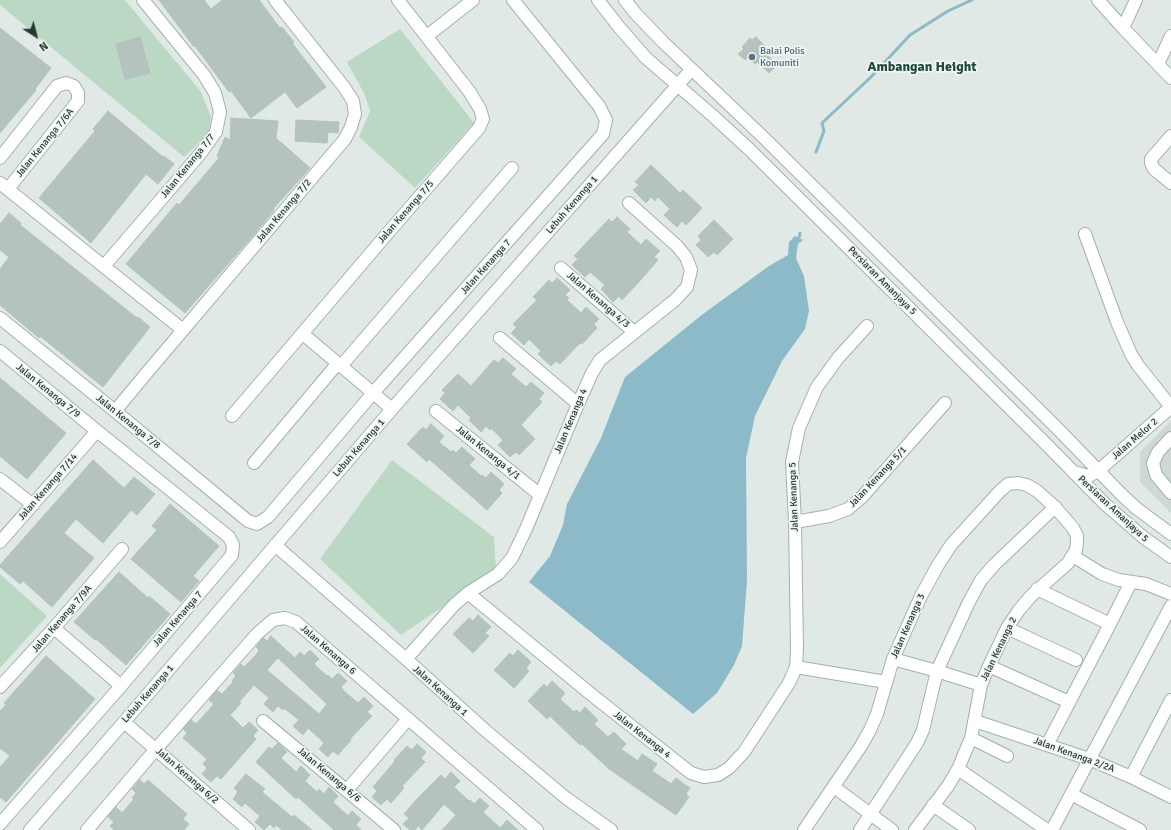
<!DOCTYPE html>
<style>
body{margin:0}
#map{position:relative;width:1171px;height:830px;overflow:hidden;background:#e0e9e6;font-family:Signika,sans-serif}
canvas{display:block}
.north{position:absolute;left:16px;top:16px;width:40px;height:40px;-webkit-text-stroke:3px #f0f6f3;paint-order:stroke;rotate:144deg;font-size:11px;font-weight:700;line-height:16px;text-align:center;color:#233733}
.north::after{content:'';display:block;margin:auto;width:14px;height:18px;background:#233733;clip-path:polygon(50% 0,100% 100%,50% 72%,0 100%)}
</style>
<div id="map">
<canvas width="1171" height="830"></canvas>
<div class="north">N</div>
</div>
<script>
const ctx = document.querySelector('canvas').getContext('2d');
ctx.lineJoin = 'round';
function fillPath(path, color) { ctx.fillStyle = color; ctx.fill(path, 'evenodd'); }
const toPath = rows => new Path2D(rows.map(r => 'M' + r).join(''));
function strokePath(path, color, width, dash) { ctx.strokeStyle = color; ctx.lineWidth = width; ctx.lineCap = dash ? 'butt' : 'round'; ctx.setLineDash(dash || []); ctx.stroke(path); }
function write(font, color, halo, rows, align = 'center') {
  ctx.font = font + ' Signika,sans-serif'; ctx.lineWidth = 3.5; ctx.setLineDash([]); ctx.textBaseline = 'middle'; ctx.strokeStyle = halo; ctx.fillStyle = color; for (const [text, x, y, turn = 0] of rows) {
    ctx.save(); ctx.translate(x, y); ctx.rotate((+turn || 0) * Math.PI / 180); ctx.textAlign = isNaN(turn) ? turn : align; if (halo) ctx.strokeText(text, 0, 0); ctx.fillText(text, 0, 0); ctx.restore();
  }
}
const built = toPath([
 [1171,421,1171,513,1140,482,1140,452]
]);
const green = toPath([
 [0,0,125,0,201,92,211,117,209,133,184,157,0,5],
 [400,29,474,123,415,188,359,137,370,111,365,95,347,62],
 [392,460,494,537,496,571,401,635,320,559],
 [0,574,47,616,0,668]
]);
const water = toPath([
 [795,236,803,240,798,244,796,258,804,276,809,311,805,329,782,361,755,416,746,458,747,580,742,646,734,665,717,693,693,714,529,582,550,556,563,525,567,504,601,438,625,377,703,314,769,266,788,255,789,242]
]);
const stream = toPath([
 [816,152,824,131,822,123,871,77,910,35,948,11,972,0],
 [796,240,799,238,800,233]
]);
const building = toPath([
 [159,0,204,0,211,9,222,0,259,0,280,28,282,27,294,42,292,43,326,87,297,108,285,92,251,118,231,91,229,92,195,46,194,47,159,0],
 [0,28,51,68,35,89,36,90,0,133,0,28],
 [140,37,150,73,125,79,116,44,140,37],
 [756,37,769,50,766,53,777,65,769,73,757,62,755,64,748,57,745,60,738,54,744,49,742,47,750,38,752,40,756,37],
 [108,111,163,157,164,156,174,164,158,184,146,174,91,243,39,198,95,131,93,129,108,111],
 [231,118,278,121,276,138,310,168,273,209,274,210,255,233,185,313,126,264,177,203,179,205,219,158,217,156,225,137,230,140,231,118],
 [296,120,339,122,338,133,328,132,327,143,295,141,296,120],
 [651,165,680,193,683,190,702,208,686,225,682,221,677,227,664,215,670,209,658,197,655,201,651,197,646,203,633,190,639,185,635,182,651,165],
 [9,213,21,223,20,225,49,248,137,318,138,317,150,327,103,387,40,336,39,338,0,305,0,269,9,257,0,250,0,224,9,213],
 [617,217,630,229,627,232,641,245,646,239,660,251,654,257,658,260,638,283,622,300,619,296,613,302,601,289,605,285,590,272,585,277,572,265,578,259,574,256,609,219,612,222,617,217],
 [714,220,733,239,717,255,714,252,708,257,696,245,701,240,698,236,714,220],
 [557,278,570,290,565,295,569,298,567,300,581,313,586,307,599,319,594,324,597,328,582,344,580,343,560,364,556,361,551,366,538,354,541,351,529,339,524,345,511,333,517,327,513,324,537,300,533,297,549,280,552,283,557,278],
 [503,358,516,369,511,374,526,387,531,382,544,393,539,399,542,402,521,425,535,439,519,455,516,452,510,457,498,445,503,440,491,428,490,430,486,426,481,432,469,420,471,418,458,405,453,411,440,399,445,393,442,390,458,374,471,386,494,360,498,363,503,358],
 [0,378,66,433,27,479,0,456,0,378],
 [431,424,444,436,439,442,451,452,453,450,456,453,462,447,475,459,469,465,481,476,482,475,486,478,491,472,504,484,499,490,502,493,487,510,429,459,427,462,407,444,423,427,426,430,431,424],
 [93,460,124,488,134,477,155,494,137,515,131,510,103,543,76,519,64,533,94,558,52,607,23,581,20,584,0,567,0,565,93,460],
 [170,504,219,546,193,576,199,581,181,602,131,559,157,530,152,526,170,504],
 [119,572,148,598,149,596,170,614,126,665,96,639,95,640,74,622,119,572],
 [478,615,491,627,485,633,489,636,473,653,453,634,469,618,473,621,478,615],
 [271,636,295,658,300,652,304,656,310,650,319,659,314,664,327,676,328,675,332,679,338,673,347,681,341,687,345,692,358,703,364,697,373,706,367,712,372,716,350,739,351,740,338,755,333,751,328,757,319,749,324,743,320,739,308,728,303,735,293,726,299,720,284,708,283,710,278,706,273,712,264,704,269,698,254,685,239,702,241,703,230,715,243,728,249,722,258,730,253,736,256,739,221,779,217,776,211,782,202,774,207,768,203,764,207,759,183,738,187,733,183,729,191,720,196,724,214,704,209,700,217,690,222,694,233,682,232,681,236,676,233,673,241,664,244,667,256,655,259,650,256,647,262,639,264,638,267,641,271,636],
 [278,658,327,704,319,714,267,670,278,658],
 [518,650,531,662,526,668,529,671,514,688,494,670,510,653,513,656,518,650],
 [46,656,95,699,6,802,0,797,0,767,10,756,0,748,0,711,6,705,4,703,46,656],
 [552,681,565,693,560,699,574,712,576,710,580,713,585,707,598,720,594,724,608,737,614,732,626,744,621,749,638,761,642,754,657,764,652,771,667,781,671,784,676,778,690,788,686,794,689,797,676,815,609,769,582,744,580,745,550,716,547,719,528,701,544,684,547,687,552,681],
 [278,743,287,752,281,758,296,772,301,766,310,775,305,781,317,792,319,789,324,794,329,787,338,796,333,802,348,816,352,811,361,819,356,825,361,830,334,830,298,797,296,799,256,762,269,747,272,749,278,743],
 [417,744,426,752,421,758,425,762,402,786,404,788,391,803,387,799,381,805,372,797,377,791,373,787,395,761,394,760,407,746,412,750,417,744],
 [451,772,460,781,454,787,469,801,470,800,474,804,480,798,489,806,483,812,500,828,507,820,518,830,442,830,456,815,444,804,422,830,418,826,415,830,410,830,403,824,409,818,404,814,417,799,441,775,445,779,451,772],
 [246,774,265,789,262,792,292,817,294,815,312,830,282,830,276,825,274,828,270,824,264,830,255,822,260,816,245,803,242,807,233,799,238,792,234,788,246,774],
 [140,780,144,784,148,780,187,814,183,819,189,824,184,830,114,830,110,826,114,822,108,817,116,807,122,813,134,799,132,798,136,793,132,789,140,780]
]);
const minor = toPath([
 [598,0,619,27,646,58,712,115,749,149,1046,444,1105,504,1143,537,1171,557],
 [625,0,636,14,663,42,762,136,1056,427,1122,495,1136,508,1171,534],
 [1098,0,1123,28,1171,78],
 [1123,28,1136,0],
 [427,36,473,0],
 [1158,64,1171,36],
 [1171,136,1151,159,1151,163,1154,169,1171,183],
 [0,158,57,86,66,83,74,86,78,93,78,101,8,189],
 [0,183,183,330],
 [1085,234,1117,322,1131,354,1137,364,1171,407],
 [104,266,200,154,216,132,220,112,215,93,204,75,143,0],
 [561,268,634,332],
 [0,318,115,411,248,521,257,524,268,517,373,393,603,134,606,120,599,106,513,0],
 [303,334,392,409],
 [500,338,578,404],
 [0,351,97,431,229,537,233,545,232,555,121,686,0,824],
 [341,366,512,168],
 [115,411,150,369,345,139,351,127,355,114,353,101,344,87,275,0],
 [436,411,540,495],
 [232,416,387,234,479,128,483,119,480,109,469,91,398,0],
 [1171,438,1158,452,1153,463,1156,475,1171,493],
 [254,463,338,363],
 [1074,472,1089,476,1098,471,1171,407],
 [0,479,33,505],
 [795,522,829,516,848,509,861,498,945,403],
 [0,542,97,431],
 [275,545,406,659,486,731,566,798,611,830],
 [1073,556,1102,574,1119,580,1146,584,1171,594],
 [1037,589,1110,624],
 [468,593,592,695,691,773,704,777,718,775,729,768,744,752,789,683,796,667,797,650,795,522,792,462,799,428,817,387,838,358,867,326],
 [54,628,121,686],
 [1007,628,1076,660],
 [406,659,454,605,468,593,498,574,512,558,526,529,578,404,592,373,600,360,675,300,687,287,691,270,686,257,677,246,629,203],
 [893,659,937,671,981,685],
 [989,666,1069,702],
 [796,667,886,682],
 [0,687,54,628,122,549],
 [263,721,394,830],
 [975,721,1089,759,1131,777,1171,797],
 [124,722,249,830],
 [971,738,1007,756],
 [1047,745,1110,624,1131,582],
 [958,769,1047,830],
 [1131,777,1171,700],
 [834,787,892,830],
 [347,790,408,719],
 [1071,794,1140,830],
 [933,805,969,830],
 [30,830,124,722,392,409,691,70],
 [87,830,156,749,257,634,273,620,285,618,296,622,537,830],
 [804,830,861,746,870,730,877,714,893,659,921,596,938,565,951,545,1000,491,1008,484,1018,483,1027,485,1037,491,1055,507,1073,528,1077,536,1077,543,1076,550,1068,563,1031,596,1019,610,1007,628,989,666,981,685,971,738,958,769,948,786,915,830],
 [860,830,917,743,923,730,937,671,969,602,981,580,994,565,1055,507],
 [1052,830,1171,606]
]);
const markers = [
 [752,57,4,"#5c6f8a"]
];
const serviceNames = [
 ["Balai Polis",760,51],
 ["Komuniti",760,63]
];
const streetNames = [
 ["Jalan Kenanga 7/6A",45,143,-51],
 ["Jalan Kenanga 7/7",188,166,-51],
 ["Lebuh Kenanga 1",572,205,-49],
 ["Jalan Kenanga 7/2",284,211,-50],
 ["Jalan Kenanga 7/5",406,212,-49],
 ["Jalan Kenanga 7",486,267,-48],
 ["Persiaran Amanjaya 5",882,281,45],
 ["Jalan Kenanga 4/3",598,300,41],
 ["Jalan Kenanga 7/9",48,391,39],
 ["Jalan Kenanga 4",571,421,-67],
 ["Jalan Kenanga 7/8",128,422,39],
 ["Jalan Melor 2",1135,439,-41],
 ["Lebuh Kenanga 1",359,448,-49],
 ["Jalan Kenanga 4/1",488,453,39],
 ["Jalan Kenanga 5/1",878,477,-47],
 ["Jalan Kenanga 7/14",48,487,-49],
 ["Jalan Kenanga 5",794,497,-92],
 ["Persiaran Amanjaya 5",1113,509,43],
 ["Jalan Kenanga 7/9A",62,619,-49],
 ["Jalan Kenanga 7",178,619,-49],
 ["Jalan Kenanga 3",908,626,-66],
 ["Jalan Kenanga 2",999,649,-64],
 ["Jalan Kenanga 6",328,650,41],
 ["Jalan Kenanga 1",440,691,42],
 ["Lebuh Kenanga 1",148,694,-49],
 ["Jalan Kenanga 4",642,735,38],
 ["Jalan Kenanga 2/2A",1074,755,20],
 ["Jalan Kenanga 6/6",329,775,40],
 ["Jalan Kenanga 6/2",187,776,41]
];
const districtNames = [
 ["Ambangan Height",922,67]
];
fillPath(built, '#ced8d5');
fillPath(green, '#bbd8c5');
fillPath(water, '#8dbac8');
strokePath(stream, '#8dbac8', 3);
fillPath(building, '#b5c3bf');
strokePath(building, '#b3c2bd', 1);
strokePath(minor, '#a4b0ad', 14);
strokePath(minor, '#fff', 12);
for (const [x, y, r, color] of markers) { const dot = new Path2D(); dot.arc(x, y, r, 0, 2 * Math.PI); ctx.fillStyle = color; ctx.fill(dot); strokePath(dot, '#f0f6f3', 1.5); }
write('10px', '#4e5e75', '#f0f6f3', serviceNames, 'left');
write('10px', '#233733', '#f0f6f3', streetNames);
write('bold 14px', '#214640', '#f0f6f3', districtNames);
</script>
